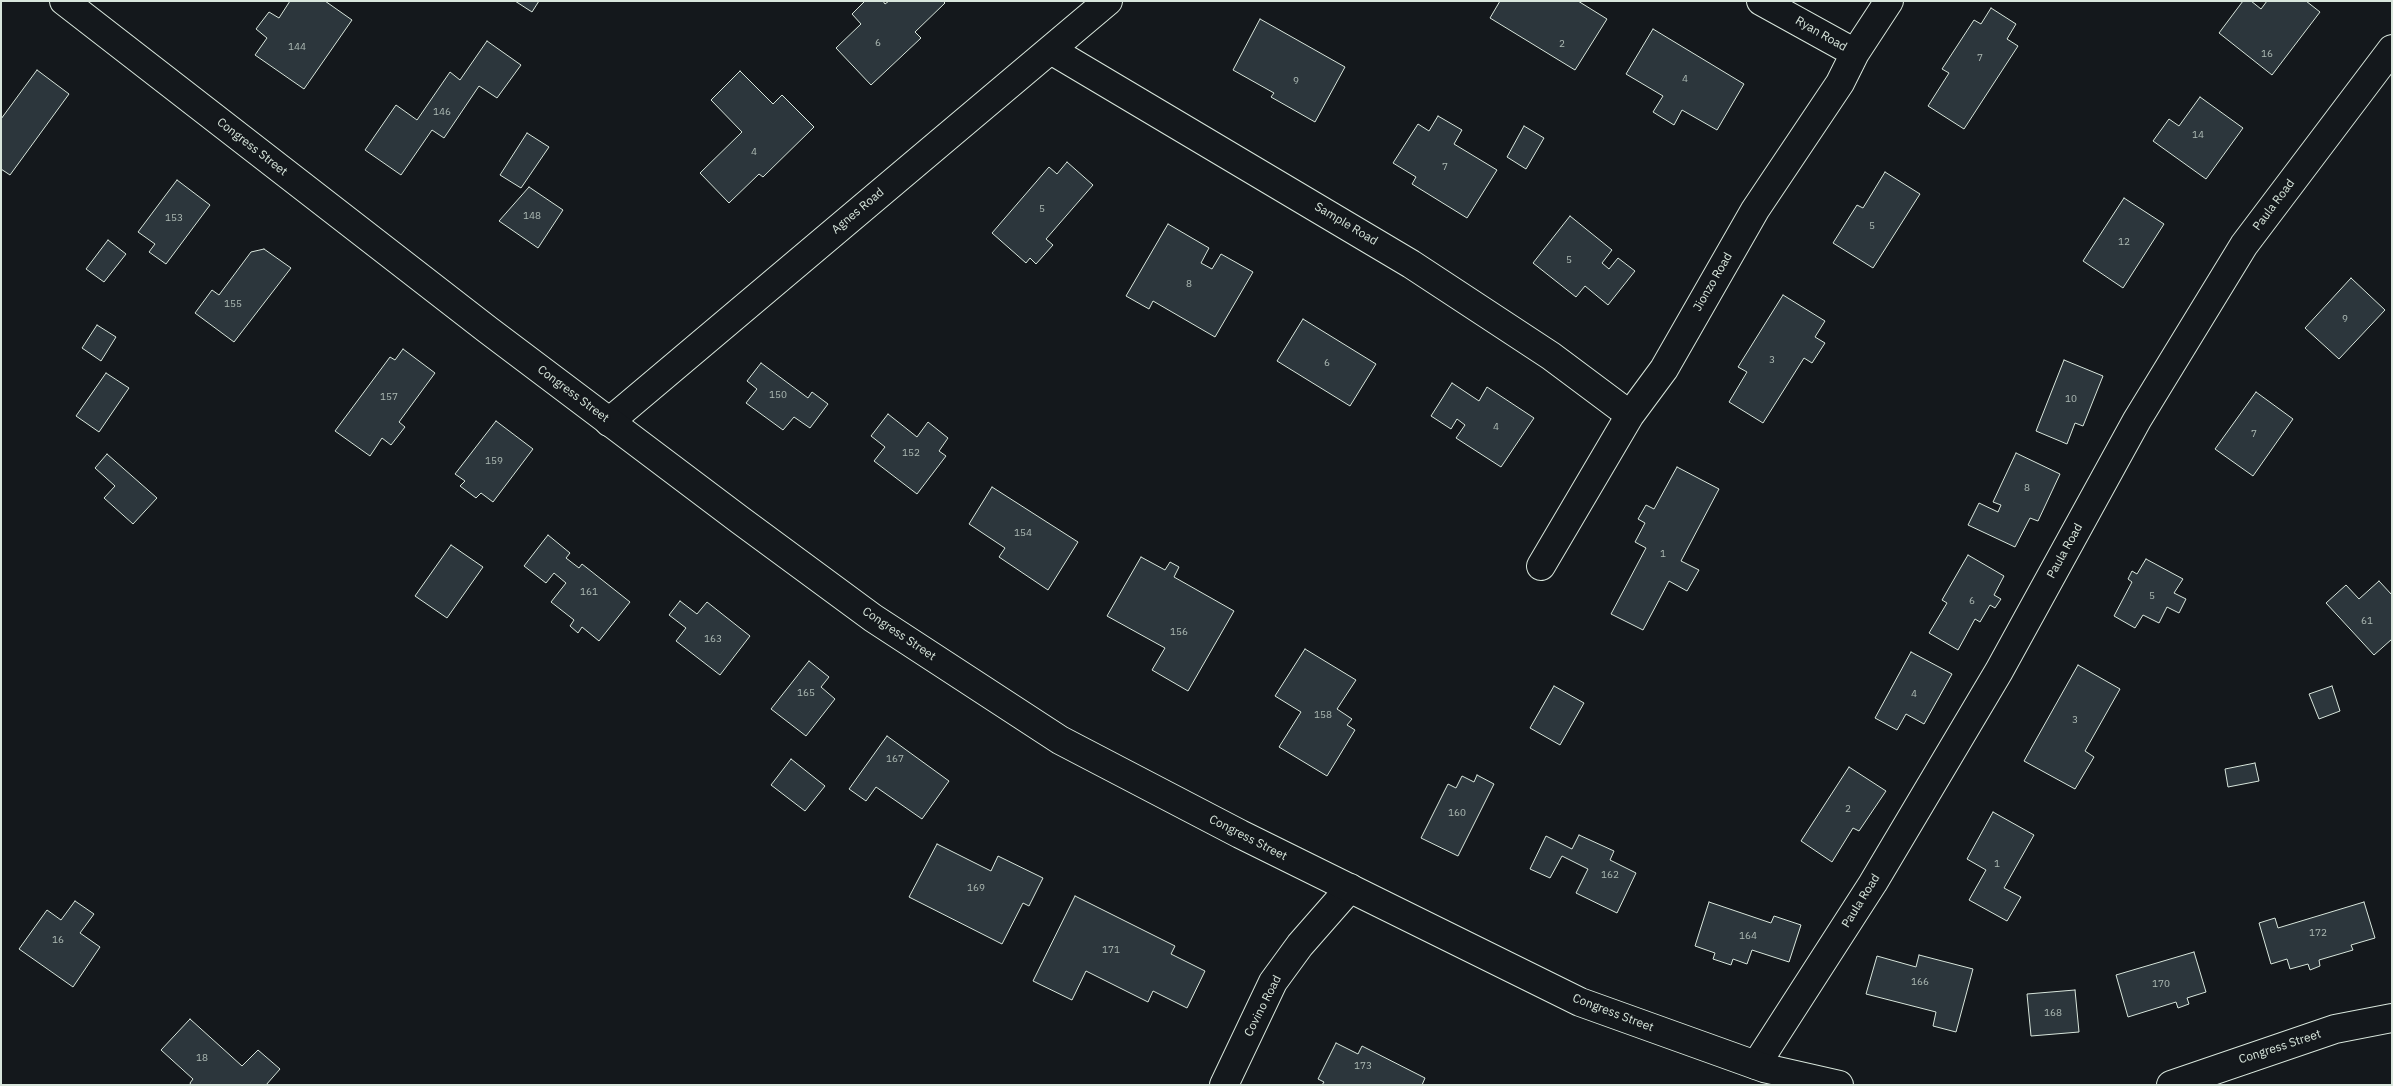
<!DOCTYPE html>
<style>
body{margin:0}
#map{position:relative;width:2393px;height:1086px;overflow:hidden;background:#14181c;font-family:"IBM Plex Sans",sans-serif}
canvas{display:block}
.frame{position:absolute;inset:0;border:2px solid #d8e6dc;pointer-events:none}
</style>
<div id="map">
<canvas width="2393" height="1086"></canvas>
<div class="frame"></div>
</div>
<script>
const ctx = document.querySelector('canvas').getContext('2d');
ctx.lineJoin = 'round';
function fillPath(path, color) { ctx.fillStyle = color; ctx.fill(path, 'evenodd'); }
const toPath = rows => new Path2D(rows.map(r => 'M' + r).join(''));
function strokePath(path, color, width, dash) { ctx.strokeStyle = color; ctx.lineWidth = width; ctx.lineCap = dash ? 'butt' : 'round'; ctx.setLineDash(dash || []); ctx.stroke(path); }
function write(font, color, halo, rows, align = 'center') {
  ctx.font = font + ' "IBM Plex Sans",sans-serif'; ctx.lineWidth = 4; ctx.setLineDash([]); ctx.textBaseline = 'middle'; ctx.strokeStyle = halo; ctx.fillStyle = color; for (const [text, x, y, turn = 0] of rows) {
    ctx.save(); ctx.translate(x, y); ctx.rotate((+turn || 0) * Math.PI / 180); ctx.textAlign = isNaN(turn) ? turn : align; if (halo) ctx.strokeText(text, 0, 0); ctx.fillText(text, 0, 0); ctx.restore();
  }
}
const building = toPath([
 [290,1,325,1,352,20,304,89,255,55,267,38,256,29,269,12,279,18,290,1],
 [515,1,539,1,532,12,515,1],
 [865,1,883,1,885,4,889,1,943,1,945,3,915,32,921,38,871,85,836,48,861,24,852,14,865,1],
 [1500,1,1578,1,1607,19,1575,70,1490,18,1500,1],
 [2243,1,2251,1,2261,9,2267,1,2306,1,2320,12,2272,75,2219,33,2243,1],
 [1991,8,2016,24,2007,39,2018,46,1964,129,1928,106,1949,73,1942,69,1974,20,1981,24,1991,8],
 [1260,19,1345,67,1315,122,1271,97,1274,93,1233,70,1260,19],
 [1653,29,1744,84,1717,130,1682,110,1674,125,1653,112,1663,96,1626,74,1653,29],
 [487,41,521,65,497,98,479,86,444,138,432,130,401,175,365,150,396,105,417,120,450,72,460,80,487,41],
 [37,70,69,94,10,175,1,169,1,119,37,70],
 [740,71,773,104,782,95,814,127,763,177,759,174,729,203,700,173,742,132,711,100,740,71],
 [2200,97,2243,128,2206,179,2153,141,2169,119,2179,126,2200,97],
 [1438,116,1462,130,1454,144,1497,170,1467,218,1412,184,1416,177,1393,163,1418,124,1429,131,1438,116],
 [1524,126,1544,138,1526,169,1507,157,1524,126],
 [527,133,549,147,521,188,500,175,527,133],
 [1067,162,1093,185,1046,239,1053,245,1036,264,1030,258,1026,263,992,233,1049,167,1057,174,1067,162],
 [1885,172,1920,194,1873,268,1833,243,1857,205,1863,208,1885,172],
 [177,180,210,205,166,264,149,252,155,244,138,232,177,180],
 [529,187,563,210,538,248,499,221,529,187],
 [2124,198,2164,224,2123,288,2083,261,2124,198],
 [1570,216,1612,250,1602,263,1609,269,1618,258,1635,271,1608,305,1585,286,1576,297,1533,263,1570,216],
 [1168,224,1209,248,1201,263,1212,269,1221,254,1253,272,1215,337,1153,301,1149,309,1126,296,1168,224],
 [108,240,126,254,104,282,86,269,108,240],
 [264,249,291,268,234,342,195,313,212,290,219,295,251,252,264,249],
 [2351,278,2385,310,2339,359,2305,328,2351,278],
 [1783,295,1825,321,1815,337,1825,343,1812,363,1804,358,1763,423,1729,402,1747,372,1738,367,1783,295],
 [1303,319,1376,364,1350,406,1277,361,1303,319],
 [97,325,116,337,101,361,82,348,97,325],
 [403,349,435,373,399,422,405,427,391,445,382,438,370,456,335,431,390,357,395,360,403,349],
 [2064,360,2103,376,2083,426,2075,423,2067,444,2036,431,2064,360],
 [761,363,808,398,812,392,828,404,810,428,794,417,783,430,746,403,757,389,747,381,761,363],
 [106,373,129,388,99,432,76,416,106,373],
 [1452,383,1479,401,1487,387,1534,418,1501,467,1456,438,1465,425,1457,419,1451,429,1431,416,1452,383],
 [2256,392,2293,419,2253,476,2215,449,2256,392],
 [888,414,917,437,928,422,948,438,939,451,946,456,917,494,874,461,885,447,871,436,888,414],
 [496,421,533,449,493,502,481,493,476,498,460,486,465,481,455,474,496,421],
 [2016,453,2060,474,2038,521,2030,518,2015,547,1968,525,1979,503,1998,512,2001,505,1993,502,2016,453],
 [107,454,157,498,133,524,104,498,115,486,95,468,107,454],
 [1677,467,1719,489,1681,561,1699,570,1687,591,1669,581,1643,630,1611,614,1646,548,1635,542,1645,523,1638,519,1646,505,1654,509,1677,467],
 [992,487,1078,542,1048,590,999,557,1005,548,969,524,992,487],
 [548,535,570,553,566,558,579,568,582,564,630,602,599,641,582,627,578,633,570,626,574,620,551,602,566,583,554,573,546,583,524,566,548,535],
 [451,545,483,567,447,618,415,596,451,545],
 [1968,555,2004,576,1994,595,2001,599,1995,608,1990,605,1980,622,1975,619,1958,650,1929,633,1947,603,1942,600,1968,555],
 [1141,557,1165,570,1170,562,1179,567,1174,577,1234,611,1188,691,1152,670,1165,648,1107,616,1141,557],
 [2146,559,2183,579,2174,593,2186,599,2179,613,2167,607,2159,623,2143,615,2135,628,2114,616,2132,582,2128,579,2132,571,2137,574,2146,559],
 [2379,581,2392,595,2392,639,2374,655,2326,603,2346,585,2359,599,2379,581],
 [680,601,697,614,707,602,750,636,720,675,676,641,686,628,669,615,680,601],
 [1305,649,1356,680,1337,709,1352,719,1347,725,1355,730,1327,776,1279,747,1301,712,1275,696,1305,649],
 [1911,652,1952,674,1924,724,1906,714,1897,730,1875,718,1911,652],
 [809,661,829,677,821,687,835,699,806,736,771,709,809,661],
 [2078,665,2120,689,2085,751,2094,757,2075,789,2024,761,2078,665],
 [1554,686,1584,703,1560,745,1530,728,1554,686],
 [2332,686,2340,711,2319,719,2309,694,2332,686],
 [887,736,949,781,922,819,876,787,866,801,849,789,887,736],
 [791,759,825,786,805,811,771,785,791,759],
 [2255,763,2259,781,2228,787,2225,769,2255,763],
 [1849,767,1886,791,1859,831,1853,828,1832,862,1801,841,1849,767],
 [1477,775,1494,784,1458,856,1421,838,1448,784,1456,788,1462,776,1474,782,1477,775],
 [1993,812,2034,835,2004,888,2021,897,2007,921,1969,900,1986,870,1967,859,1993,812],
 [1579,835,1614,851,1610,860,1636,873,1617,913,1576,893,1588,869,1562,856,1550,878,1530,869,1546,836,1572,849,1579,835],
 [937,844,991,871,998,856,1043,878,1029,906,1023,903,1002,944,909,897,937,844],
 [1075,896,1175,946,1171,954,1205,971,1187,1008,1153,991,1148,1002,1086,971,1072,1000,1033,981,1075,896],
 [75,901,94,914,80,933,100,947,73,987,19,949,47,910,61,920,75,901],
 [1709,902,1771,923,1774,916,1801,925,1789,962,1752,950,1747,964,1733,959,1731,965,1713,959,1715,953,1695,946,1709,902],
 [2364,902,2375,938,2351,945,2353,950,2319,960,2320,966,2310,970,2308,964,2290,969,2287,959,2271,964,2259,923,2275,918,2278,928,2364,902],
 [2194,952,2206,992,2187,998,2189,1004,2178,1008,2176,1002,2128,1017,2116,975,2194,952],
 [1919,955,1973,969,1956,1032,1933,1026,1936,1012,1866,994,1877,956,1916,967,1919,955],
 [2075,990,2079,1032,2031,1036,2027,994,2075,990],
 [190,1019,242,1066,258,1050,280,1069,266,1085,191,1085,190,1083,193,1079,161,1050,190,1019],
 [1336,1043,1358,1054,1362,1046,1425,1078,1422,1085,1322,1085,1324,1082,1318,1079,1336,1043]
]);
const minor = toPath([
 [1761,1,1855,53],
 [1051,50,1411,264,1551,356,1630,415],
 [609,422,1108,1],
 [1541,566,1630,415,1664,369,1755,210,1840,83,1855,53,1889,1],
 [1756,1065,1873,883,1999,671,2137,420,2244,245,2392,49],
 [1224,1085,1273,982,1300,945,1350,888]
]);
const secondary = toPath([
 [64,1,488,330,740,520,873,618,1060,740,1240,834,1580,1002,1764,1068,1839,1085],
 [2171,1085,2335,1029,2392,1018]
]);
const numberNames = [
 ["6",878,43],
 ["2",1562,44],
 ["144",297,47],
 ["16",2267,54],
 ["7",1980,58],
 ["4",1685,79],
 ["9",1296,81],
 ["146",442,112],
 ["14",2198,135],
 ["4",754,152],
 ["7",1445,167],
 ["5",1042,209],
 ["148",532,216],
 ["153",174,218],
 ["5",1872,226],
 ["12",2124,242],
 ["5",1569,260],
 ["8",1189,284],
 ["155",233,304],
 ["9",2345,319],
 ["3",1772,360],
 ["6",1327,363],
 ["150",778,395],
 ["157",389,397],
 ["10",2071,399],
 ["4",1496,427],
 ["7",2254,434],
 ["152",911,453],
 ["159",494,461],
 ["8",2027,488],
 ["154",1023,533],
 ["1",1663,554],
 ["161",589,592],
 ["5",2152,596],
 ["6",1972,601],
 ["61",2367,621],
 ["156",1179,632],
 ["163",713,639],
 ["165",806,693],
 ["4",1914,694],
 ["158",1323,715],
 ["3",2075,720],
 ["167",895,759],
 ["2",1848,809],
 ["160",1457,813],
 ["1",1997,864],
 ["162",1610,875],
 ["169",976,888],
 ["172",2318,933],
 ["164",1748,936],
 ["16",58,940],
 ["171",1111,950],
 ["166",1920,982],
 ["170",2161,984],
 ["168",2053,1013],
 ["18",202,1058],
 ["173",1363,1066]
];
const streetNames = [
 ["Ryan Road",1821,34,30],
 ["Congress Street",252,147,38],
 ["Paula Road",2274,205,-53],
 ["Agnes Road",858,211,-40],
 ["Sample Road",1346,224,31],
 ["Jionzo Road",1713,282,-60],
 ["Congress Street",573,394,37],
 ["Paula Road",2065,551,-61],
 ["Congress Street",899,634,34],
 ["Congress Street",1248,838,27],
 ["Paula Road",1861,901,-58],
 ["Covino Road",1263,1006,-63],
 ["Congress Street",1613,1013,21],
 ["Congress Street",2280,1047,-18]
];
fillPath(building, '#2c363c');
strokePath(building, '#d8e6dc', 1);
strokePath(minor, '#d8e6dc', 30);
strokePath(secondary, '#d8e6dc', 30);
strokePath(minor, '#14181c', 28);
strokePath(secondary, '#14181c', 28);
write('10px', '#adbab4', null, numberNames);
write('12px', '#d8e6dc', '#14181c', streetNames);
</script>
